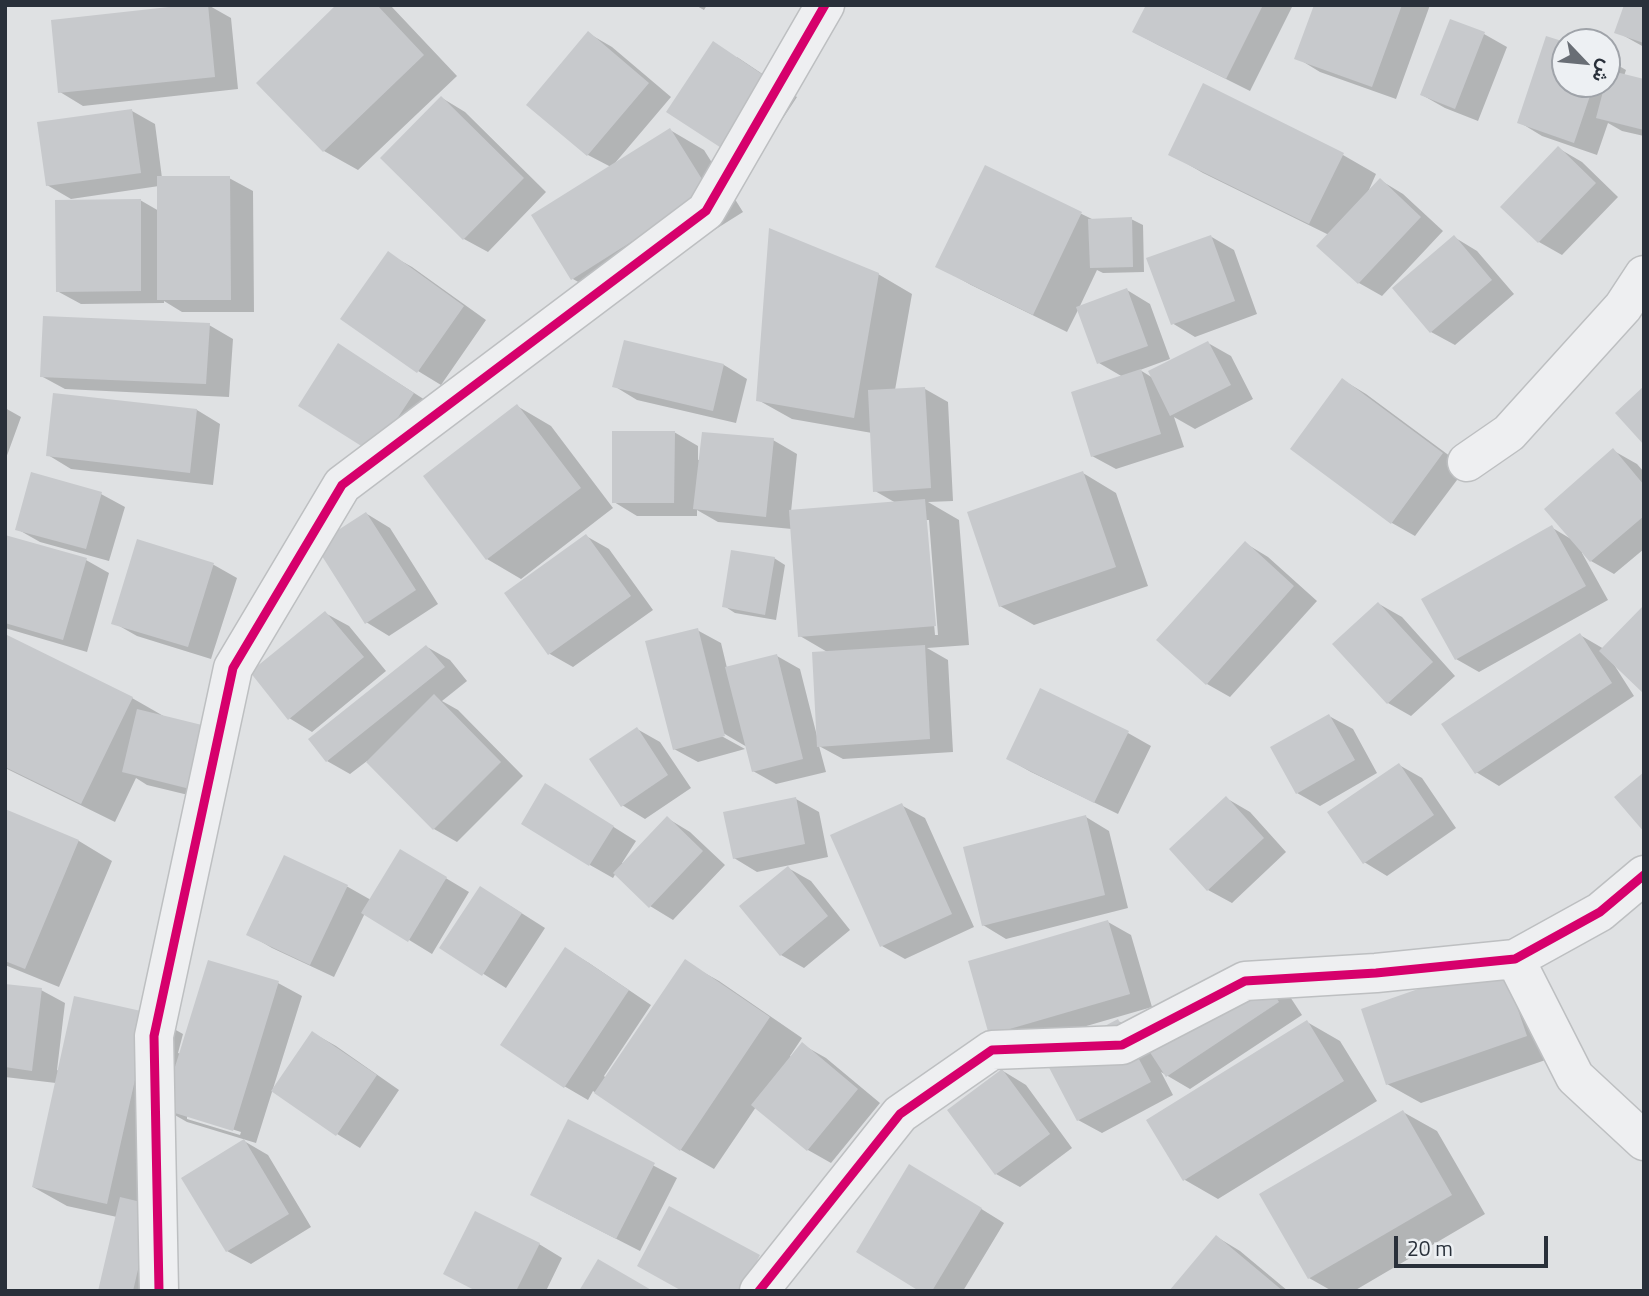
<!DOCTYPE html>
<meta charset="utf-8">
<style>
body{margin:0}
#map{position:relative;width:1649px;height:1296px;overflow:hidden;background:#dfe1e3;font-family:"Titillium Web",Vazirmatn,sans-serif}
canvas{display:block}
.frame{position:absolute;inset:0;border:7px solid #29303a;pointer-events:none}
.north{position:absolute;left:1551px;top:28px;width:70px;height:70px;box-sizing:border-box;background:#edf0f3;border:2px solid #9fa3a9;border-radius:50%;rotate:116deg;font-size:19px;font-weight:700;line-height:28px;text-align:center;color:#29303a}
.north::after{content:'';display:block;margin:auto;width:24px;height:32px;background:#696e75;clip-path:polygon(50% 0,100% 100%,50% 72%,0 100%)}
.scale{position:absolute;left:1394px;top:1236px;width:154px;height:32px;box-sizing:border-box;border:4px solid #29303a;border-top:0;padding-left:9px;font-size:21px;line-height:24px;white-space:nowrap;color:#29303a;-webkit-text-stroke:5px #edf0f3;paint-order:stroke}
</style>
<div id="map">
<canvas width="1649" height="1296"></canvas>
<div class="frame"></div>
<div class="north">ش</div>
<div class="scale">20 m</div>
</div>
<script>
const ctx = document.querySelector('canvas').getContext('2d');
ctx.lineJoin = 'round';
function fillPath(path, color) { ctx.fillStyle = color; ctx.fill(path, 'evenodd'); }
const toPath = rows => new Path2D(rows.map(r => 'M' + r).join(''));
function strokePath(path, color, width, dash) { ctx.strokeStyle = color; ctx.lineWidth = width; ctx.lineCap = dash ? 'butt' : 'round'; ctx.setLineDash(dash || []); ctx.stroke(path); }
const shadow = toPath([
 [208,5,231,18,238,89,83,106,60,92],
 [338,5,391,6,457,76,358,170,324,151,258,83],
 [695,5,707,5,704,10],
 [1148,5,1293,5,1250,91,1158,45,1134,32],
 [1315,5,1430,5,1396,99,1320,72,1297,58],
 [1644,5,1644,47,1617,32],
 [588,33,612,47,671,97,615,163,670,130,704,150,743,212,606,298,573,279,611,167,588,155,529,105],
 [1484,34,1507,47,1478,121,1445,108,1422,95],
 [1565,44,1565,84,1607,84,1607,59,1626,70,1624,76,1644,81,1644,136,1622,131,1608,123,1597,155,1542,136,1519,122],
 [737,57,797,97,753,164],
 [442,98,465,112,546,192,488,252,464,239,382,158],
 [132,111,155,124,162,178,229,178,253,191,254,312,182,312,164,301,164,303,81,304,57,291,140,200,159,211,159,186,71,199,47,185],
 [1558,148,1582,162,1618,197,1562,255,1539,242,1503,206],
 [1170,154,1343,155,1376,174,1368,192,1380,180,1403,194,1443,231,1382,296,1359,283,1329,235,1203,173],
 [985,167,1094,220,1131,219,1143,225,1144,272,1103,273,1097,270,1079,308,1127,290,1150,304,1170,359,1140,370,1153,378,1208,343,1231,356,1253,399,1195,429,1174,417,1184,447,1116,469,1092,456,1123,377,1099,363,1079,308,1067,332,971,285,937,266],
 [1210,236,1234,250,1257,314,1195,337,1172,323],
 [1454,237,1477,251,1514,294,1455,345,1431,332,1394,288],
 [389,254,412,267,486,320,441,385,418,371],
 [878,274,912,294,895,390,925,389,948,402,953,501,928,502,959,520,969,645,927,648,948,660,953,752,843,759,819,746,826,772,776,784,753,771,747,747,718,730,716,733,745,749,698,762,674,749,697,630,721,643,727,668,777,656,800,669,817,736,829,653,800,636,792,529,718,522,697,510,697,516,637,516,614,502,674,432,698,446,698,460,773,440,797,454,791,512,896,503,875,491,872,433,792,419,758,400],
 [925,520,929,520,938,635,935,635],
 [209,325,233,339,229,397,65,389,41,376],
 [625,342,724,365,747,379,736,423,637,400,614,386],
 [361,359,436,407,398,466],
 [1343,380,1366,394,1466,468,1415,536,1392,523],
 [55,395,197,410,220,424,213,485,71,469,48,455],
 [517,406,551,426,613,508,521,579,487,559,425,476],
 [5,408,21,417,5,461],
 [1614,451,1637,464,1644,472,1644,549,1614,574,1591,561,1583,551,1582,553,1608,600,1479,672,1456,659,1551,527,1571,539],
 [1083,473,1116,493,1148,586,1034,625,1000,606],
 [101,494,125,507,109,561,40,542,17,529],
 [367,514,390,528,438,604,389,636,366,622],
 [586,536,609,549,653,610,573,667,550,654,507,594],
 [5,537,86,560,109,573,87,652,5,628],
 [139,542,214,565,237,578,211,659,137,636,114,623],
 [1245,543,1268,557,1317,601,1230,697,1207,684],
 [774,558,785,565,776,620,735,613,724,606],
 [1379,604,1402,617,1455,676,1411,716,1388,703],
 [325,613,349,626,386,671,312,732,289,718],
 [1580,635,1604,649,1634,696,1499,786,1476,772],
 [5,636,132,698,167,718,213,801,147,785,136,778,115,822,5,768],
 [427,647,450,660,467,681,442,701,458,710,523,776,457,842,434,829,367,761,350,774,327,761],
 [1329,716,1353,729,1377,773,1320,806,1297,793],
 [637,729,660,742,691,788,645,819,622,805],
 [1128,733,1151,746,1118,814,1031,772,1008,759],
 [1399,765,1422,778,1456,828,1387,876,1364,862],
 [1226,798,1250,812,1286,852,1232,903,1208,890],
 [569,799,636,841,622,863,624,864,667,818,690,832,725,865,673,920,650,906,616,873,613,878,590,865],
 [796,799,819,812,828,857,757,872,734,858],
 [901,805,925,818,974,927,905,959,882,946],
 [5,811,79,841,112,861,59,987,5,965],
 [1086,817,1109,831,1128,908,1006,939,983,925],
 [285,857,348,887,371,900,424,865,469,892,432,954,365,913,334,977,272,948,248,934],
 [788,868,811,881,850,930,804,968,781,955],
 [504,902,545,928,506,988,442,948],
 [1108,922,1131,935,1152,1007,1014,1047,970,963],
 [566,949,589,963,651,1005,604,1076,606,1078,685,962,719,981,802,1038,790,1056,792,1058,803,1045,826,1058,880,1103,831,1163,808,1150,756,1107,714,1169,681,1150,593,1091,588,1100,564,1086],
 [1501,962,1560,1055,1421,1103,1387,1084],
 [1277,977,1302,1015,1190,1089,1161,1072,1173,1095,1102,1133,1078,1120,1118,1021,1142,1034],
 [278,983,302,996,256,1143,187,1122,166,1110,159,1291,100,1291,117,1217,67,1206,33,1187,56,1083,5,1077,5,986,41,990,65,1003,57,1070,59,1071,149,1015,183,1034,178,1053,181,1054],
 [187,1115,241,1132,240,1135,187,1119],
 [1307,1022,1340,1041,1377,1101,1218,1199,1185,1180,1148,1120],
 [313,1033,336,1046,399,1090,360,1148,337,1134],
 [1003,1071,1026,1085,1072,1148,1020,1187,996,1174],
 [1403,1112,1437,1131,1485,1214,1354,1291,1332,1291,1309,1278],
 [569,1121,677,1178,640,1251,556,1208],
 [244,1141,268,1155,311,1227,251,1264,227,1251],
 [933,1179,1004,1223,963,1291,923,1291],
 [1217,1237,1240,1251,1288,1291,1172,1291],
 [539,1244,562,1258,546,1291,477,1291]
]);
const building = toPath([
 [187,5,208,5,215,77,58,93,51,20],
 [336,5,377,5,424,55,323,152,256,83],
 [1146,5,1263,5,1226,79,1132,32],
 [1314,5,1402,5,1372,87,1294,59],
 [1624,5,1644,5,1644,43,1614,33],
 [1450,19,1485,32,1455,109,1420,95],
 [588,31,649,83,587,156,526,105],
 [1546,36,1565,42,1565,84,1594,84,1574,143,1517,123],
 [713,41,775,83,729,153,666,112],
 [1608,70,1644,79,1644,130,1596,118,1605,84,1607,84],
 [1203,83,1344,153,1309,224,1168,155],
 [441,96,524,178,463,240,380,158],
 [132,109,141,173,46,186,37,122],
 [670,128,710,192,571,280,531,215],
 [1558,146,1596,183,1538,243,1500,207],
 [985,165,1082,212,1033,315,935,267],
 [157,176,230,176,231,300,157,300],
 [1380,178,1421,217,1358,284,1316,246],
 [141,199,141,291,56,292,55,200],
 [1132,217,1133,267,1090,268,1088,219],
 [769,228,879,273,854,418,756,401],
 [1211,235,1235,301,1171,325,1146,258],
 [1454,235,1492,280,1430,333,1392,288],
 [388,251,464,306,417,373,340,319],
 [1127,288,1148,346,1097,364,1076,307],
 [43,316,210,323,206,384,40,377],
 [624,340,724,364,713,411,612,387],
 [1208,341,1231,385,1170,416,1148,371],
 [338,343,414,393,374,454,298,406],
 [1141,369,1161,434,1091,457,1071,392],
 [1342,378,1443,453,1391,524,1290,449],
 [1644,386,1644,445,1615,413],
 [925,387,931,488,873,492,868,390],
 [53,393,197,409,190,473,46,456],
 [517,404,581,488,486,560,423,476],
 [612,431,675,431,674,503,612,503],
 [702,432,774,438,766,517,693,509],
 [1613,448,1644,485,1644,516,1590,562,1544,509],
 [1083,471,1116,567,999,607,967,512],
 [31,472,102,492,86,549,15,530],
 [925,499,936,626,798,637,789,510],
 [366,512,416,590,365,624,315,545],
 [1552,525,1586,586,1455,660,1421,599],
 [586,534,631,596,548,655,504,593],
 [5,535,87,558,63,640,5,623],
 [137,539,214,563,188,647,111,624],
 [1245,541,1294,586,1206,685,1156,640],
 [731,550,775,557,765,615,722,607],
 [1378,602,1433,662,1387,704,1332,644],
 [1644,605,1644,694,1599,651],
 [325,611,364,657,288,720,250,672],
 [698,628,725,736,673,750,645,641],
 [1580,633,1612,683,1475,774,1441,724],
 [5,634,133,697,81,804,5,767],
 [426,645,445,667,326,762,308,739],
 [925,645,930,739,817,747,812,652],
 [777,654,803,759,752,772,725,667],
 [1040,688,1129,731,1094,803,1006,759],
 [434,694,501,762,433,830,366,762],
 [137,709,206,726,190,789,122,772],
 [1329,714,1355,760,1296,794,1270,747],
 [637,727,668,775,621,807,589,759],
 [1399,763,1434,815,1363,864,1327,812],
 [1644,772,1644,832,1614,797],
 [545,783,614,826,589,866,521,824],
 [1226,796,1264,838,1207,891,1169,849],
 [796,797,805,844,733,859,723,812],
 [902,803,952,914,880,947,830,835],
 [5,809,79,840,25,969,5,961],
 [1086,815,1105,895,982,926,963,847],
 [667,816,703,851,649,908,613,873],
 [400,849,447,877,408,942,361,913],
 [284,855,348,885,310,965,246,935],
 [788,866,828,916,780,956,739,906],
 [480,886,522,913,482,976,439,948],
 [1108,920,1130,994,989,1035,968,961],
 [565,947,629,990,564,1088,500,1045],
 [685,959,770,1017,680,1151,594,1093],
 [208,960,279,981,233,1131,162,1109],
 [1501,960,1527,1036,1386,1085,1361,1009],
 [1254,962,1279,1002,1166,1077,1140,1037],
 [5,984,42,988,32,1071,5,1067],
 [74,996,150,1013,107,1204,32,1187],
 [1118,1019,1151,1082,1077,1121,1044,1058],
 [1307,1020,1344,1081,1183,1181,1146,1120],
 [312,1031,377,1075,336,1136,271,1091],
 [802,1042,858,1089,807,1151,751,1105],
 [1002,1069,1050,1134,995,1175,947,1110],
 [1403,1110,1452,1195,1308,1279,1259,1194],
 [568,1119,655,1163,616,1239,530,1195],
 [244,1139,289,1214,226,1252,181,1178],
 [909,1164,982,1208,932,1291,919,1291,856,1252],
 [120,1197,153,1205,133,1291,98,1291],
 [669,1206,760,1255,742,1291,682,1291,637,1266],
 [475,1211,540,1243,516,1291,476,1291,443,1274],
 [1216,1235,1283,1291,1169,1291],
 [598,1259,653,1291,579,1291]
]);
const street = toPath([
 [1467,462,1509,433,1623,307,1644,275],
 [1515,959,1575,1077,1644,1141],
 [159,1291,154,1036,233,668,342,485,706,211,825,5],
 [759,1291,900,1114,992,1050,1122,1045,1245,981,1376,973,1515,959,1600,912,1644,875]
]);
const cycleway = toPath([
 [159,1291,154,1036,233,668,342,485,706,211,825,5],
 [759,1291,900,1114,992,1050,1122,1045,1245,981,1376,973,1515,959,1600,912,1644,875]
]);
fillPath(shadow, '#0003');
fillPath(building, '#c7c9cc');
strokePath(street, '#bdbfc1', 41);
strokePath(street, '#eeeff1', 38);
strokePath(cycleway, '#d6006c', 9);
</script>
